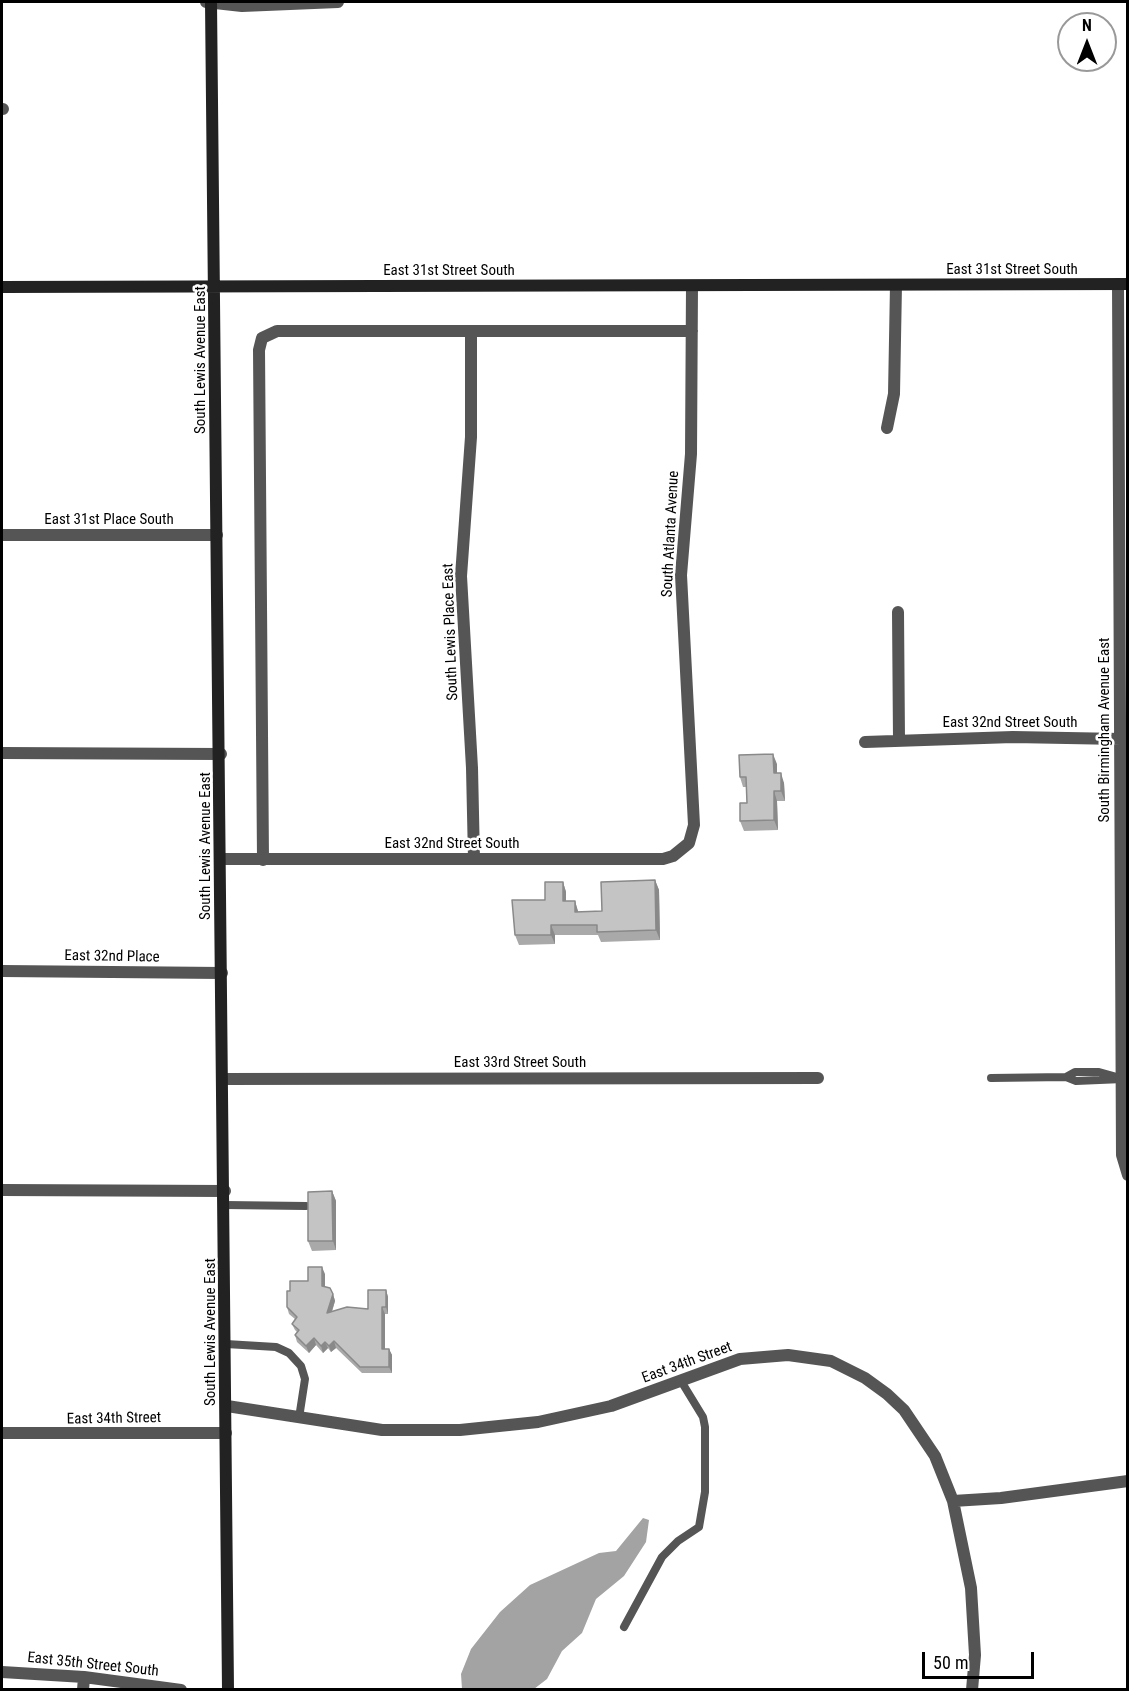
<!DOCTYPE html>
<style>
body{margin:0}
#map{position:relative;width:1129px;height:1691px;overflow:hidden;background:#fff;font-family:"Roboto Condensed",sans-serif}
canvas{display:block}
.frame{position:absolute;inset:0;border:3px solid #000;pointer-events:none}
.north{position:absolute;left:1057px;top:12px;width:60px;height:60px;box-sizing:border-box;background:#fff;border:2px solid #999;border-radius:50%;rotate:0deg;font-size:16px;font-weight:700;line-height:24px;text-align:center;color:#000}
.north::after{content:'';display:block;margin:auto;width:21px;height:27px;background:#000;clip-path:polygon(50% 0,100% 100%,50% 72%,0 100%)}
.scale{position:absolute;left:922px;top:1652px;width:112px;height:27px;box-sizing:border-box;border:3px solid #000;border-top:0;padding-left:8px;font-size:18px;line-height:21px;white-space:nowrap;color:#000;-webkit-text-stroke:4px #fff;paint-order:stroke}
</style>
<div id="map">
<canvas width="1129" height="1691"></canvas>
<div class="frame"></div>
<div class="north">N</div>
<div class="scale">50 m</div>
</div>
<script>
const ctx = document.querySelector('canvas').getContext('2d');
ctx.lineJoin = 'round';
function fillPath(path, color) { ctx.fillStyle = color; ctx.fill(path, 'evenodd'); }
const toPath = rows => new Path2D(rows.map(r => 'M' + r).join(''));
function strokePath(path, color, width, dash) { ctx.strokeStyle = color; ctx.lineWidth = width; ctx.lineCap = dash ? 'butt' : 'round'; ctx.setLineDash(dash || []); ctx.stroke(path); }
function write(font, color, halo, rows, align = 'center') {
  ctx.font = font + ' "Roboto Condensed",sans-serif'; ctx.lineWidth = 5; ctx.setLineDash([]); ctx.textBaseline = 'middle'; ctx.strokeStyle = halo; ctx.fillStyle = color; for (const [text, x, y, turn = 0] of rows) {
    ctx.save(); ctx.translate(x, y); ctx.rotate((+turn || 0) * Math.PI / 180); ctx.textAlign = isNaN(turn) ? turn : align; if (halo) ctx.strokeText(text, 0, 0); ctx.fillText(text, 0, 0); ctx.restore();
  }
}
const water = toPath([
 [643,1518,649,1520,646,1542,624,1576,596,1599,582,1633,562,1651,547,1679,534,1689,462,1689,461,1674,471,1649,500,1612,530,1585,599,1553,616,1551]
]);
const lane = toPath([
 [1066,1077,1075,1072,1099,1072,1117,1077],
 [991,1078,1066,1077,1076,1081,1123,1079],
 [225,1205,306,1206],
 [226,1344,276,1347,289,1353,301,1366,305,1379,299,1418],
 [624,1627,662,1557,678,1541,699,1527,705,1492,705,1427,703,1417,681,1381]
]);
const street = toPath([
 [206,2,242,6,338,2],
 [2,109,3,109],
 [1118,284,1122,1155,1128,1175],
 [471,332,471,437,461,576,472,768,474,859],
 [887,428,894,394,896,285],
 [2,535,217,535],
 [898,612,899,740],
 [865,742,1013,737,1121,739],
 [2,753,221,754],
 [222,859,663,859,673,856,689,843,694,825,681,575,691,454,692,286],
 [263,860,259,350,262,338,277,331,692,331],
 [2,971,222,973],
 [223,1079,818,1078],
 [2,1190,225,1191],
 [227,1406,382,1430,460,1430,538,1422,611,1406,740,1359,788,1355,831,1361,865,1378,887,1394,904,1410,935,1456,953,1501,971,1588,975,1655,972,1690],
 [2,1433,226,1433],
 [953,1501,1001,1498,1128,1481],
 [2,1672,84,1677,181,1690],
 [83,1690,84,1677]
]);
const secondary = toPath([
 [211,2,228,1690],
 [2,287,1128,284]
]);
const wall = toPath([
 [777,764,777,773,784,783,785,801,777,801,778,830,744,831,740,821,747,803,746,787,743,787,740,777],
 [655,880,659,890,660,940,601,942,598,935,555,935,555,944,519,945,515,935,545,900,563,882,566,892,566,901,575,901,578,912,602,911],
 [332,1191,336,1201,336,1250,312,1251,308,1241],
 [325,1274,325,1287,333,1294,335,1301,332,1312,368,1309,386,1290,388,1297,388,1314,385,1314,385,1349,389,1349,392,1355,392,1373,362,1373,336,1348,331,1352,328,1348,323,1353,316,1345,309,1353,297,1342,295,1335,297,1332,295,1330,292,1324,295,1319,289,1314,287,1307,290,1291,308,1281]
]);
const shadedWall = toPath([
 [773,754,777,764,777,783,774,773],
 [781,773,784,783,785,801,781,791],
 [774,791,777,801,778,830,774,820],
 [655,880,659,890,660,940,656,930],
 [563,882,566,892,566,911,563,901],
 [575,901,578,911,578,922,575,912],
 [551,925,555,935,555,944,551,935],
 [332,1191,336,1201,336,1250,333,1241],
 [322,1267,325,1274,325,1293,322,1286],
 [386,1290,388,1297,388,1314,386,1307],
 [333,1294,335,1301,329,1320,327,1313],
 [382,1307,385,1314,385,1355,382,1349],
 [314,1338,316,1345,309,1353,306,1346],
 [334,1341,336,1348,331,1352,329,1346],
 [325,1342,328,1348,323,1353,321,1346],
 [389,1349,392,1355,392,1373,389,1367]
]);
const building = toPath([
 [773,754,774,773,781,773,781,791,774,791,774,820,740,821,740,803,747,803,746,777,740,777,739,755,773,754],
 [655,880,656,930,597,932,597,925,551,925,551,935,515,935,512,900,545,900,545,882,563,882,563,901,575,901,575,912,602,911,601,882,655,880],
 [332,1191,333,1241,308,1241,308,1192,332,1191],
 [308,1267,322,1267,322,1286,330,1288,333,1294,327,1313,347,1307,368,1309,368,1290,386,1290,386,1307,382,1307,382,1349,389,1349,389,1367,360,1367,334,1341,329,1346,325,1342,321,1346,314,1338,306,1346,295,1335,299,1330,292,1324,297,1317,287,1307,287,1291,290,1291,290,1281,308,1281,308,1267]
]);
const streetNames = [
 ["East 31st Street South",1012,270],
 ["East 31st Street South",449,271],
 ["South Lewis Avenue East",201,360,-90],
 ["East 31st Place South",109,520],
 ["South Atlanta Avenue",671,534,-87],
 ["South Lewis Place East",451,632,-92],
 ["East 32nd Street South",1010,723],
 ["South Birmingham Avenue East",1105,730,-90],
 ["East 32nd Street South",452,844],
 ["South Lewis Avenue East",206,846,-90],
 ["East 32nd Place",112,957,1],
 ["East 33rd Street South",520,1063],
 ["South Lewis Avenue East",211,1332,-90],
 ["East 34th Street",687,1363,-20],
 ["East 34th Street",114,1419,-1],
 ["East 35th Street South",93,1665,6]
];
fillPath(water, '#a3a3a3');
strokePath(lane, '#555', 8);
strokePath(street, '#555', 12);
strokePath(secondary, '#222', 12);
fillPath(wall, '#a9a9a9');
fillPath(shadedWall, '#898989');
fillPath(building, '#c4c4c4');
strokePath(building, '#898989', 1.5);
write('15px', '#000', '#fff', streetNames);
</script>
